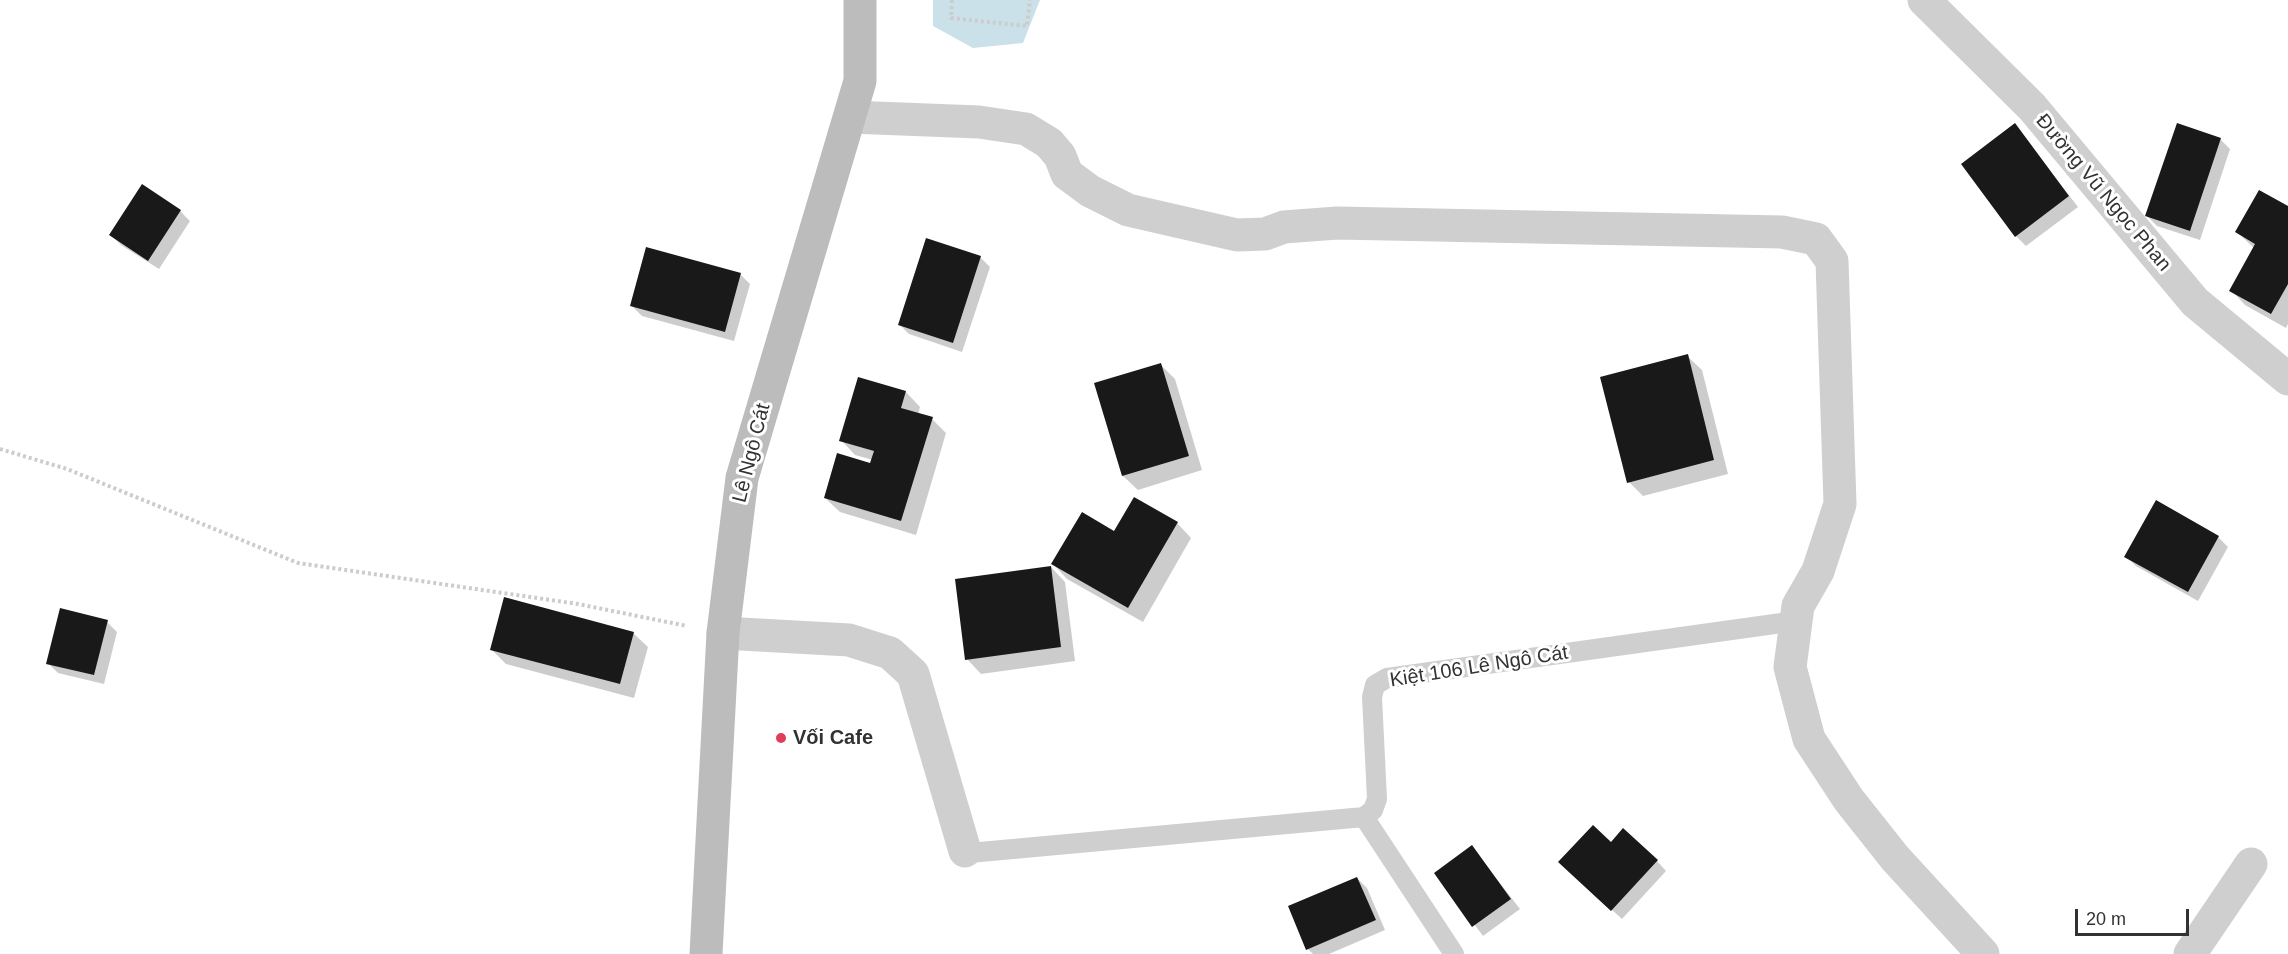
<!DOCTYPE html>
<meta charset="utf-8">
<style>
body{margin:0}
#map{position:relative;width:2288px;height:954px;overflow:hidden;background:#fff;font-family:Arial,sans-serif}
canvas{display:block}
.scale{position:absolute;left:2075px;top:909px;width:114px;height:27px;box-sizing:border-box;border:3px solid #323232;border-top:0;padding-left:8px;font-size:18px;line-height:21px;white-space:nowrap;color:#323232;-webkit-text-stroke:4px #fff;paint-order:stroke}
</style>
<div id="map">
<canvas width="2288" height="954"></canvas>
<div class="scale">20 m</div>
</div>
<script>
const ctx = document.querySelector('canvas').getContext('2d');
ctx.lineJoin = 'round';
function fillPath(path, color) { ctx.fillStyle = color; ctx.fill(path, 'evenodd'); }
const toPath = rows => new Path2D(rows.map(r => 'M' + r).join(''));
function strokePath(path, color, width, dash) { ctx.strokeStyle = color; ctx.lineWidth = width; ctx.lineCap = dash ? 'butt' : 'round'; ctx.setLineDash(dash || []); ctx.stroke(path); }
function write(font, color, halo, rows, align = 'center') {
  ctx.font = font + ' Arial,sans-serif'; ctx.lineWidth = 6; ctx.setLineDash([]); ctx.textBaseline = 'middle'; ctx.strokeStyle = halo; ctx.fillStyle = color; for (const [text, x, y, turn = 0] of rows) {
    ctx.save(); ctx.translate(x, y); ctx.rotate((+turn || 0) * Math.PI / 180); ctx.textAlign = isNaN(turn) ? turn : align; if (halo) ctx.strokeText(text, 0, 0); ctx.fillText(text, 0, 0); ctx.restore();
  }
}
const water = toPath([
 [933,0,1040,0,1023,43,973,48,933,26]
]);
const shadow = toPath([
 [2015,125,2078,207,2026,246,2016,236],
 [2220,139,2230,149,2200,240,2157,226,2147,216],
 [2288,208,2288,324,2286,328,2245,305,2231,290,2254,248,2237,232],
 [180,211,190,221,159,269,121,245,111,235],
 [980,257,990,267,962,352,909,334,899,324],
 [740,274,750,284,734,341,642,316,632,306],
 [1687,356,1702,370,1728,474,1643,496,1629,482],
 [1160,364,1175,379,1202,470,1138,490,1123,476,1096,384],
 [859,379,906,392,920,407,918,415,932,419,946,433,916,535,840,512,825,498,871,465,873,460,855,455,841,440],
 [1177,523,1191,538,1143,622,1067,579,1053,564,1114,533],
 [2218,537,2228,547,2198,601,2136,566,2126,556],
 [1051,567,1065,582,1075,661,981,674,967,659],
 [107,622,117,632,104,684,58,673,48,663],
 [633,633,648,647,634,698,506,664,492,650],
 [1611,844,1657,861,1666,871,1622,919,1570,872],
 [1472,847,1520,909,1483,936,1436,873],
 [1357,878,1367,888,1385,930,1329,954,1313,954,1308,949]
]);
const building = toPath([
 [2015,123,2069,196,2015,237,1961,164],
 [2177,123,2221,138,2190,231,2145,216],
 [142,184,181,210,148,261,109,235],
 [2259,190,2288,206,2288,284,2271,314,2229,291,2255,244,2235,232],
 [926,238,981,256,953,343,898,325],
 [646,247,741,273,725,332,630,306],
 [1688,354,1714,460,1627,483,1600,377],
 [1161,363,1189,456,1122,476,1094,383],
 [858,377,906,391,901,408,933,417,901,521,824,498,837,453,870,463,874,451,839,441],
 [1134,497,1178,522,1128,608,1051,564,1082,512,1114,531],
 [2156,500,2219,536,2188,592,2124,557],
 [1051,566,1061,647,965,660,955,579],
 [504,597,634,632,620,684,490,650],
 [60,608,108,620,94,675,46,664],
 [1593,825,1611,842,1623,828,1658,860,1611,911,1558,862],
 [1472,845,1511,899,1472,927,1434,873],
 [1357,877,1376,920,1306,950,1288,906]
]);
const path = toPath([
 [952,0,951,18,1027,26,1030,0],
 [0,449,67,469,298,563,578,604,687,626]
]);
const lane = toPath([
 [1364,817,1454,954],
 [965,851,969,853,1364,817,1373,810,1377,799,1372,697,1375,685,1387,678,1796,621]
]);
const street = toPath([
 [1924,0,2032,107,2195,302,2288,379],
 [850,117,979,122,1026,129,1049,143,1060,156,1067,174,1090,191,1128,210,1237,235,1265,234,1284,227,1337,223,1782,232,1816,239,1832,261,1840,504,1818,571,1798,606,1790,667,1809,739,1849,800,1895,858,1983,954],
 [723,633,849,640,890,653,913,674,965,851],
 [2190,954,2251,864]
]);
const secondary = toPath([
 [706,954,723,633,742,478,860,81,860,0]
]);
const markers = [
 [781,738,6,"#df3d59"]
];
const streetNames = [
 ["Đường Vũ Ngọc Phan",2103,193,50],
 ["Lê Ngô Cát",752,453,-76],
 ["Kiệt 106 Lê Ngô Cát",1479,667,-9]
];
const poiNames = [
 ["Vối Cafe",793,738]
];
fillPath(water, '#cbe1ea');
fillPath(shadow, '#0003');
fillPath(building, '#191919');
strokePath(path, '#ccc', 4, [3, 3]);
strokePath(lane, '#cfcfcf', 20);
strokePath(street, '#cfcfcf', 33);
strokePath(secondary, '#bcbcbc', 33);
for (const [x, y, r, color] of markers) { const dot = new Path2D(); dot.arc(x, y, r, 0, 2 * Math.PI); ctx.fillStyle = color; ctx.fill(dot); strokePath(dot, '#fff', 2); }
write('20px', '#323232', '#fff', streetNames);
write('bold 20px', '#323232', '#fff', poiNames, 'left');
</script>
